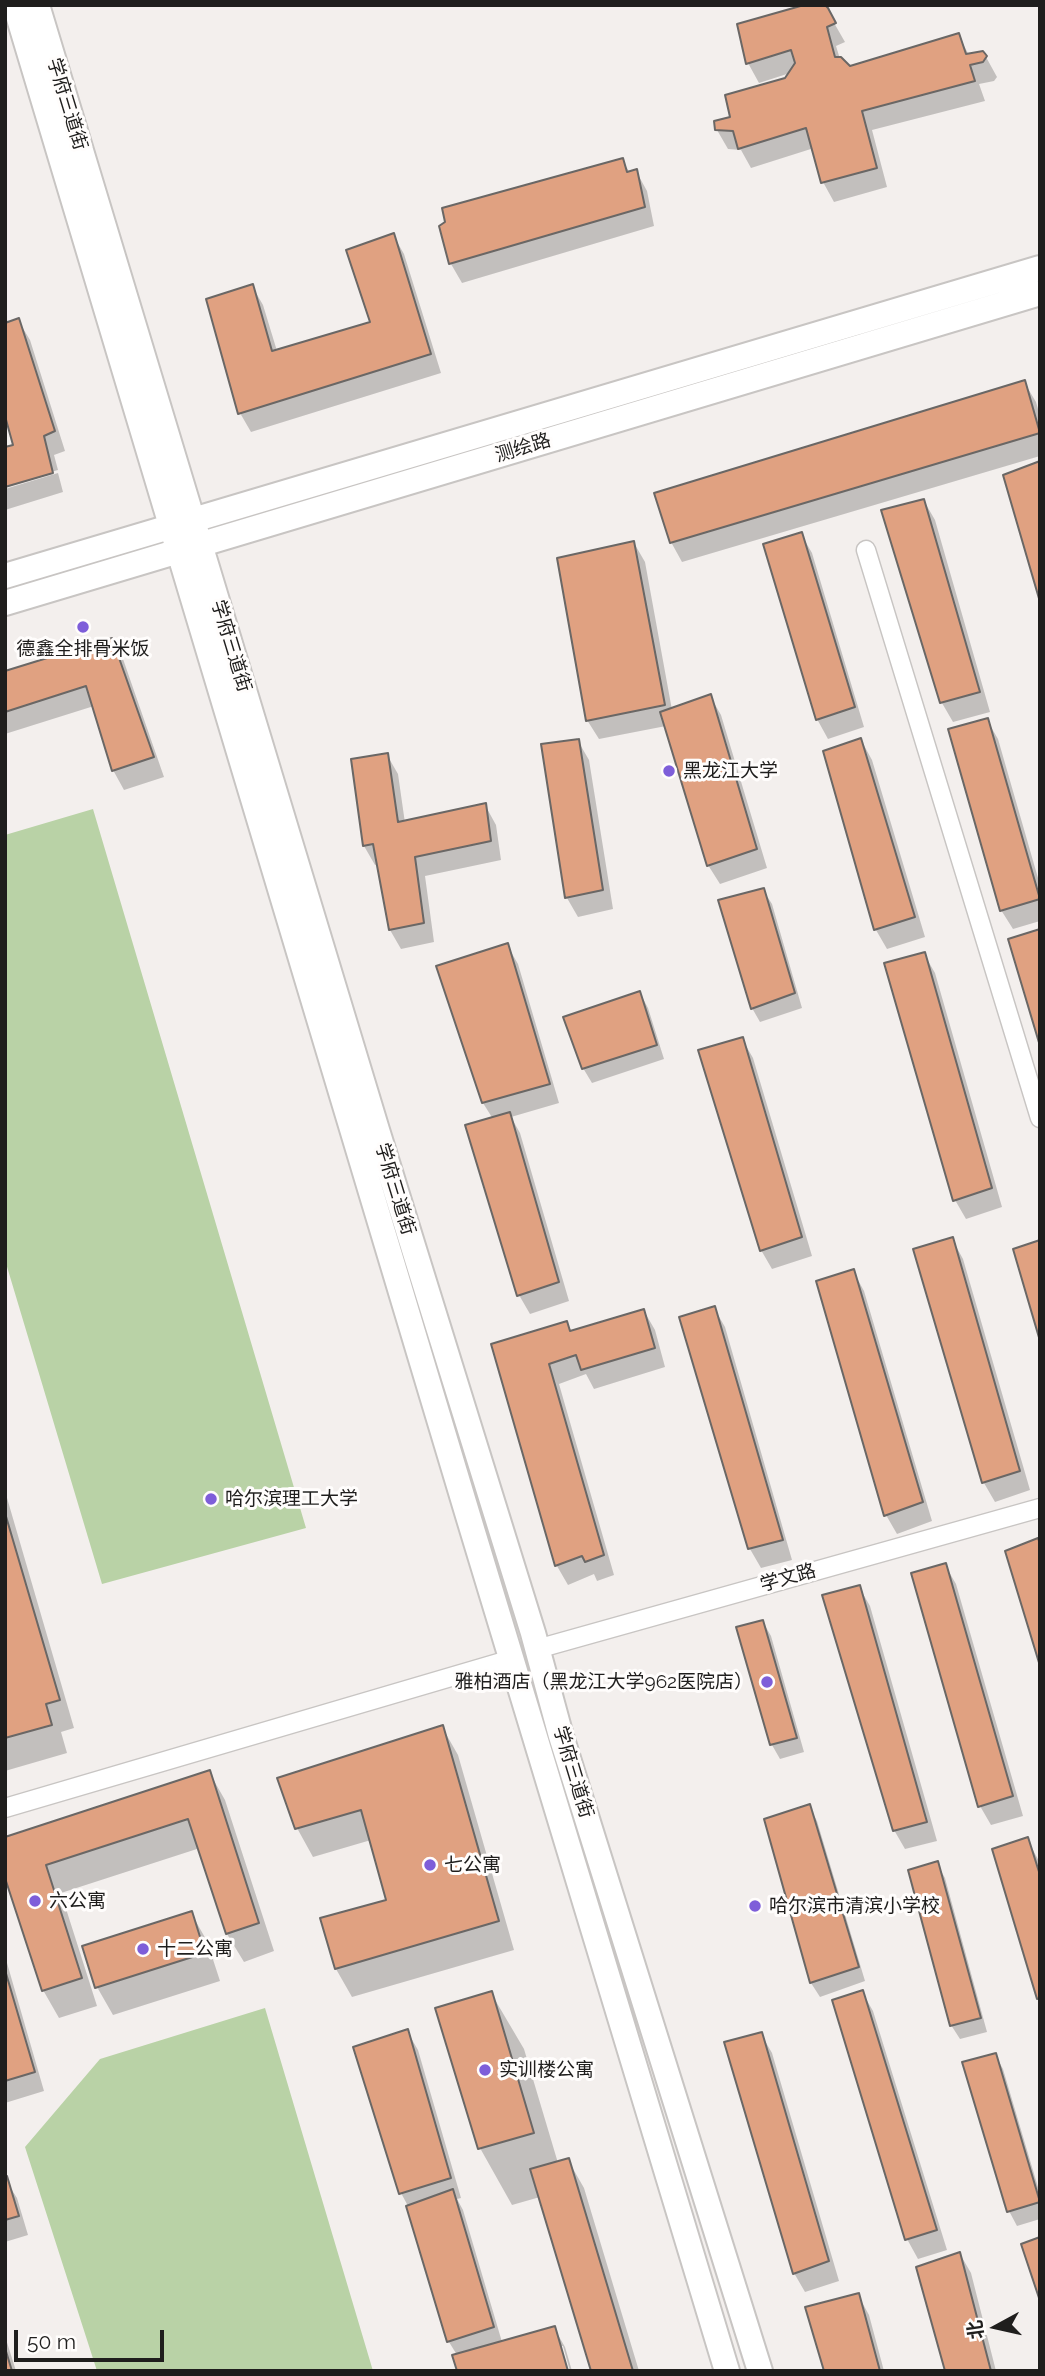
<!DOCTYPE html>
<meta charset="utf-8">
<style>
body{margin:0}
#map{position:relative;width:1045px;height:2376px;overflow:hidden;background:#f3efed;font-family:Raleway,"Noto Sans SC",sans-serif}
canvas{display:block}
.frame{position:absolute;inset:0;border:7px solid #1f1e1d;pointer-events:none}
.north{position:absolute;left:961px;top:2292px;width:70px;height:70px;-webkit-text-stroke:5px #fffdfc;paint-order:stroke;rotate:262deg;font-size:19px;font-weight:700;line-height:28px;text-align:center;color:#1f1e1d}
.north::after{content:'';display:block;margin:auto;width:24px;height:32px;background:#1f1e1d;clip-path:polygon(50% 0,100% 100%,50% 72%,0 100%)}
.scale{position:absolute;left:14px;top:2330px;width:150px;height:32px;box-sizing:border-box;border:4px solid #1f1e1d;border-top:0;padding-left:9px;font-size:21px;line-height:24px;white-space:nowrap;color:#1f1e1d;-webkit-text-stroke:5px #fffdfc;paint-order:stroke}
</style>
<div id="map">
<canvas width="1045" height="2376"></canvas>
<div class="frame"></div>
<div class="north">北</div>
<div class="scale">50 m</div>
</div>
<script>
const ctx = document.querySelector('canvas').getContext('2d');
ctx.lineJoin = 'round';
function fillPath(path, color) { ctx.fillStyle = color; ctx.fill(path, 'evenodd'); }
const toPath = rows => new Path2D(rows.map(r => 'M' + r).join(''));
function strokePath(path, color, width, dash) { ctx.strokeStyle = color; ctx.lineWidth = width; ctx.lineCap = dash ? 'butt' : 'round'; ctx.setLineDash(dash || []); ctx.stroke(path); }
function write(font, color, halo, rows, align = 'center') {
  ctx.font = font + ' Raleway,"Noto Sans SC",sans-serif'; ctx.lineWidth = 6; ctx.setLineDash([]); ctx.textBaseline = 'middle'; ctx.strokeStyle = halo; ctx.fillStyle = color; for (const [text, x, y, turn = 0] of rows) {
    ctx.save(); ctx.translate(x, y); ctx.rotate((+turn || 0) * Math.PI / 180); ctx.textAlign = isNaN(turn) ? turn : align; if (halo) ctx.strokeText(text, 0, 0); ctx.fillText(text, 0, 0); ctx.restore();
  }
}
const green = toPath([
 [93,809,306,1528,102,1584,5,1260,5,835],
 [265,2008,373,2371,97,2371,25,2147,100,2059]
]);
const shadow = toPath([
 [826,9,845,42,836,46,840,59,850,68,958,35,969,55,986,57,997,77,994,81,979,84,985,101,872,130,887,187,834,202,823,182,814,148,751,168,741,150,728,149,717,130,786,80,790,73,759,83,748,63,739,25],
 [622,160,630,173,636,171,647,191,654,226,462,283,451,264,441,227],
 [393,235,404,254,441,373,251,432,240,413,252,286,263,305,277,351,372,323],
 [5,317,9,323,18,320,30,340,65,451,54,455,58,470,5,485,16,446,5,410],
 [1024,382,1036,402,1040,416,1040,456,682,562,671,542],
 [58,473,63,492,5,510,5,489],
 [924,501,935,520,990,712,953,722,942,703,884,511],
 [801,534,812,553,864,727,828,739,817,719],
 [634,543,645,562,672,710,710,696,721,715,767,868,720,884,708,865,666,726,599,739,587,720],
 [112,640,123,659,164,777,124,790,113,770,94,706,5,734,5,673],
 [987,720,998,739,1040,885,1040,921,1013,929,1001,910],
 [861,740,872,760,925,937,887,949,876,930,825,752],
 [578,741,589,760,613,909,578,917,567,898,543,746],
 [387,755,398,774,405,823,485,805,496,825,501,860,425,876,434,942,401,949,390,930,379,864,375,865,364,846],
 [763,890,772,904,802,1008,760,1022,752,1008],
 [507,945,518,964,559,1103,511,1117,520,1133,569,1301,530,1314,519,1295,493,1119,483,1103,438,968],
 [924,954,935,973,1002,1207,966,1219,955,1200],
 [640,993,648,1008,664,1059,592,1083,583,1068],
 [742,1039,753,1058,812,1256,772,1269,761,1250],
 [952,1239,963,1259,1030,1490,995,1502,984,1483,916,1251],
 [853,1271,864,1291,932,1521,897,1534,886,1515],
 [714,1308,725,1327,792,1560,761,1568,750,1549,682,1318],
 [644,1311,655,1330,665,1367,594,1389,586,1374,559,1384,614,1575,597,1581,594,1574,568,1585,557,1566,493,1345,567,1323,572,1332],
 [5,1491,74,1728,61,1732,67,1753,5,1771],
 [945,1565,956,1584,1023,1816,991,1825,980,1806],
 [859,1587,870,1606,937,1841,905,1849,894,1830],
 [763,1622,771,1636,804,1752,780,1759,772,1745],
 [442,1727,458,1755,514,1950,352,1997,336,1969,322,1919,389,1901,371,1840,313,1857,297,1828],
 [209,1772,225,1800,274,1951,244,1962,227,1934,200,1848,61,1893,97,2006,59,2018,43,1990,5,1873],
 [809,1806,817,1821,865,1981,820,1997,811,1983,766,1821],
 [1027,1839,1040,1863,1040,2000,1039,1998],
 [937,1864,945,1878,987,2032,960,2039,951,2025],
 [191,1913,207,1941,220,1981,113,2015,97,1987],
 [5,1956,44,2091,5,2103],
 [862,1992,873,2011,947,2250,918,2259,907,2239,834,2001],
 [491,1993,524,2049,558,2163,568,2160,584,2188,639,2371,593,2371,540,2197,512,2205,480,2148],
 [407,2031,418,2050,461,2198,457,2199,463,2210,502,2342,554,2328,565,2347,572,2371,570,2371,563,2346,457,2355,449,2342,408,2206,401,2193],
 [761,2034,772,2053,839,2281,805,2292,794,2273],
 [995,2055,1003,2069,1040,2194,1040,2219,1017,2226,1009,2211],
 [5,2179,17,2198,28,2235,5,2242],
 [960,2254,971,2273,996,2371,947,2371],
 [858,2295,869,2315,884,2371,826,2371],
 [5,2336,16,2371,5,2371]
]);
const building = toPath([
 [804,5,825,5,828,8,836,23,827,27,835,57,841,57,850,66,959,33,966,54,983,51,987,56,983,62,970,65,975,81,862,111,877,168,821,183,806,128,738,149,733,131,715,130,714,121,730,117,725,95,785,78,795,63,791,50,746,64,737,24,804,5],
 [623,158,627,172,637,169,645,207,449,264,439,226,445,222,442,208,623,158],
 [394,233,431,354,238,414,206,299,253,284,272,351,370,322,346,250,394,233],
 [19,318,55,431,44,436,53,473,5,487,5,447,13,445,5,416,5,323,19,318],
 [1025,380,1040,433,670,543,654,493,1025,380],
 [1040,461,1040,602,1003,475,1040,461],
 [924,499,980,692,940,703,881,510,924,499],
 [802,532,855,707,816,720,763,544,802,532],
 [634,541,665,705,586,721,557,558,634,541],
 [112,638,154,757,112,771,86,686,5,712,5,671,112,638],
 [711,694,757,849,707,866,660,712,711,694],
 [988,718,1040,899,1000,911,948,729,988,718],
 [861,738,915,917,874,930,823,751,861,738],
 [579,739,603,890,565,898,541,744,579,739],
 [388,753,398,822,486,803,491,841,415,857,424,923,389,930,373,844,363,846,351,759,388,753],
 [764,888,795,993,751,1009,718,900,764,888],
 [1040,929,1040,1046,1008,939,1040,929],
 [508,943,550,1084,482,1103,436,966,508,943],
 [925,952,992,1188,953,1201,884,963,925,952],
 [640,991,657,1045,582,1069,563,1017,640,991],
 [743,1037,802,1237,760,1251,698,1050,743,1037],
 [510,1112,559,1282,517,1296,465,1125,510,1112],
 [953,1237,1020,1471,982,1483,913,1249,953,1237],
 [1040,1240,1040,1341,1013,1249,1040,1240],
 [854,1269,923,1502,884,1516,816,1281,854,1269],
 [715,1306,783,1540,748,1549,679,1317,715,1306],
 [644,1309,655,1348,581,1370,576,1355,549,1364,604,1555,585,1562,582,1556,555,1566,491,1344,567,1321,570,1331,644,1309],
 [5,1513,60,1700,46,1704,52,1725,5,1738,5,1513],
 [1038,1538,1040,1544,1040,1666,1005,1551,1038,1538],
 [946,1563,1013,1796,978,1807,911,1573,946,1563],
 [860,1585,927,1822,893,1831,822,1595,860,1585],
 [763,1620,797,1738,770,1745,736,1627,763,1620],
 [443,1725,499,1921,335,1969,320,1918,386,1900,361,1810,295,1829,277,1778,443,1725],
 [210,1770,259,1923,226,1934,188,1819,46,1865,82,1978,42,1991,5,1878,5,1837,210,1770],
 [810,1804,859,1967,810,1983,764,1819,810,1804],
 [1028,1837,1040,1875,1040,1998,1037,1999,992,1849,1028,1837],
 [938,1861,981,2018,950,2026,908,1870,938,1861],
 [192,1911,205,1953,95,1988,82,1946,192,1911],
 [5,1970,35,2072,5,2081,5,1970],
 [863,1990,937,2230,905,2240,832,2000,863,1990],
 [492,1991,534,2133,478,2149,435,2008,492,1991],
 [408,2029,451,2178,399,2194,353,2047,408,2029],
 [762,2032,829,2261,793,2274,724,2042,762,2032],
 [996,2053,1040,2202,1007,2212,962,2062,996,2053],
 [569,2158,633,2371,591,2371,530,2169,569,2158],
 [7,2176,19,2216,5,2220,5,2177,7,2176],
 [453,2189,494,2327,447,2342,406,2206,453,2189],
 [1040,2237,1040,2301,1021,2244,1040,2237],
 [960,2252,991,2371,945,2371,916,2267,960,2252],
 [859,2293,880,2371,824,2371,805,2307,859,2293],
 [555,2326,568,2371,457,2371,452,2355,555,2326],
 [5,2348,12,2371,5,2371,5,2348]
]);
const street = toPath([
 [866,550,1040,1118],
 [537,1649,1040,1508],
 [5,1808,512,1659]
]);
const secondary = toPath([
 [15,5,469,1519,727,2371],
 [37,5,377,1130,533,1633,561,1736,760,2371],
 [5,576,1040,268],
 [5,603,1040,293]
]);
const markers = [
 [83,627,7,"#7e5ed9"],
 [669,771,7,"#7e5ed9"],
 [211,1499,7,"#7e5ed9"],
 [767,1682,7,"#7e5ed9"],
 [430,1865,7,"#7e5ed9"],
 [35,1901,7,"#7e5ed9"],
 [755,1906,7,"#7e5ed9"],
 [143,1949,7,"#7e5ed9"],
 [485,2070,7,"#7e5ed9"]
];
const streetNames = [
 ["学府三道街",67,104,73],
 ["测绘路",523,448,-17],
 ["学府三道街",231,646,73],
 ["学府三道街",395,1189,73],
 ["学文路",788,1578,-16],
 ["学府三道街",573,1772,73]
];
const poiNames = [
 ["德鑫全排骨米饭",83,649,"center"],
 ["黑龙江大学",683,771],
 ["哈尔滨理工大学",225,1499],
 ["雅柏酒店（黑龙江大学962医院店）",753,1682,"right"],
 ["七公寓",444,1865],
 ["六公寓",49,1901],
 ["哈尔滨市清滨小学校",769,1906],
 ["十二公寓",157,1949],
 ["实训楼公寓",499,2070]
];
fillPath(green, '#b9d2a6');
fillPath(shadow, '#0003');
fillPath(building, '#e0a181');
strokePath(building, '#6a6765', 2);
strokePath(street, '#c8c5c3', 21);
strokePath(secondary, '#c8c5c3', 28);
strokePath(street, '#fff', 18);
strokePath(secondary, '#fff', 24);
for (const [x, y, r, color] of markers) { const dot = new Path2D(); dot.arc(x, y, r, 0, 2 * Math.PI); ctx.fillStyle = color; ctx.fill(dot); strokePath(dot, '#fffdfc', 2.5); }
write('19px', '#1f1e1d', '#fffdfc', streetNames);
write('19px', '#1f1e1d', '#fffdfc', poiNames, 'left');
</script>
